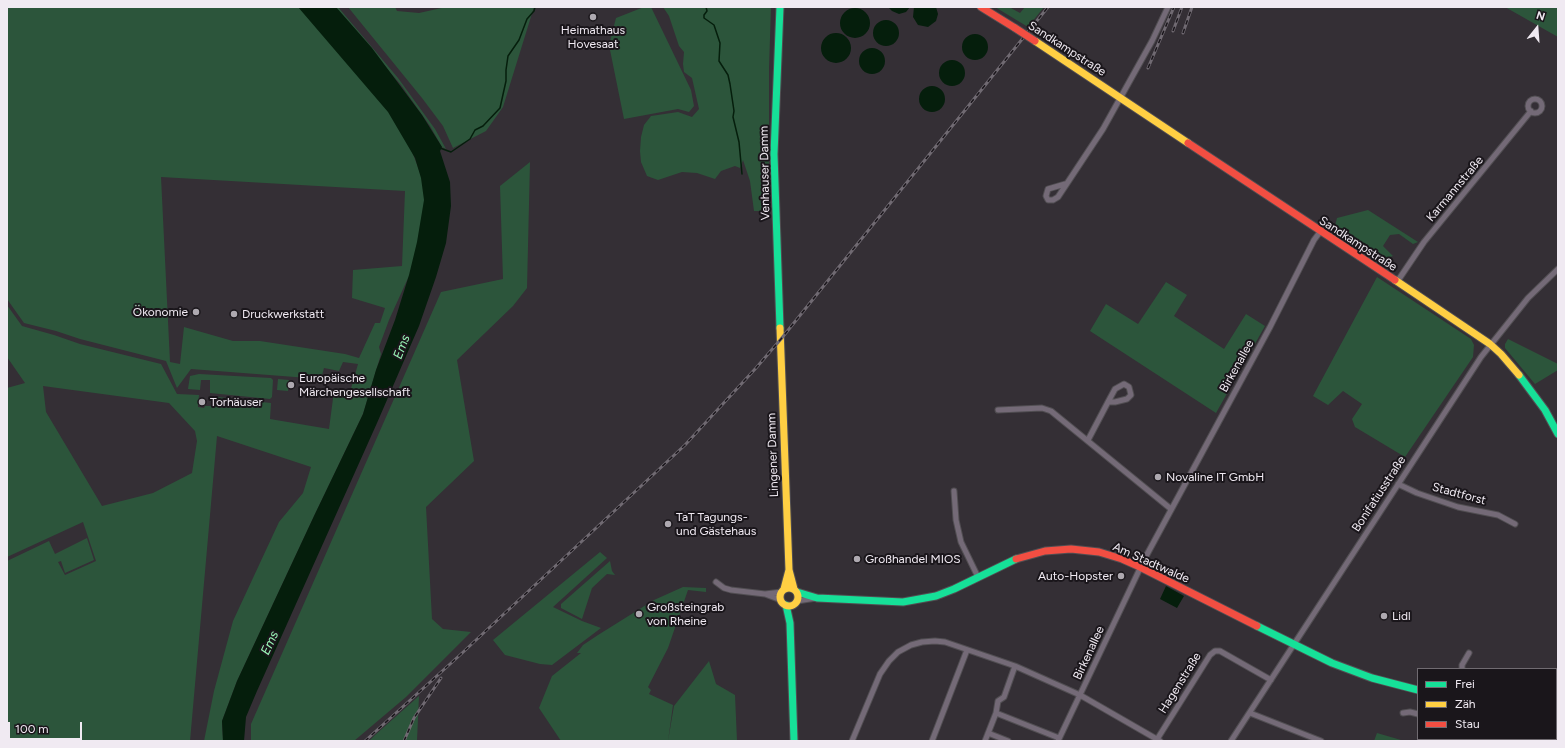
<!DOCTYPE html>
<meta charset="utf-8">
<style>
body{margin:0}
#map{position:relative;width:1565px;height:748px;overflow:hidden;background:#342f35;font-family:Figtree,sans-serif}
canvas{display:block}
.frame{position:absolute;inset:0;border:8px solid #f0eaf2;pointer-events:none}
.legend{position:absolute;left:1417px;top:668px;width:140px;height:72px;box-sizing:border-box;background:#1a161b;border:1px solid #706b71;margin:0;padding:5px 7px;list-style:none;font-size:12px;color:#f0eaf2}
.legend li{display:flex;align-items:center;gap:8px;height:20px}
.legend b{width:20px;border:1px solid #706b71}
.north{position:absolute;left:1517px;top:8px;width:40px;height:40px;-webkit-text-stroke:3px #1a161b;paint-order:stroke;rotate:17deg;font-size:11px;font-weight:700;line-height:16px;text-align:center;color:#f0eaf2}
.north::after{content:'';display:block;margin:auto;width:14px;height:18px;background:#f0eaf2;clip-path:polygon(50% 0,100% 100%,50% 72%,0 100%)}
.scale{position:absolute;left:8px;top:722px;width:74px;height:18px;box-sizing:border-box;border:2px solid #f0eaf2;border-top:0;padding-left:5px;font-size:12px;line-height:14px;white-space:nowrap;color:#f0eaf2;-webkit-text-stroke:3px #1a161b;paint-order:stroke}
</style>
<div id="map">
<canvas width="1565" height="748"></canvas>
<div class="frame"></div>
<ul class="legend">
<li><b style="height:5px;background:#16e098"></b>Frei</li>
<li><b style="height:5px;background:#ffcf43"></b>Zäh</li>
<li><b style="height:5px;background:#f24e42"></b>Stau</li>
</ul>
<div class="north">N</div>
<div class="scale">100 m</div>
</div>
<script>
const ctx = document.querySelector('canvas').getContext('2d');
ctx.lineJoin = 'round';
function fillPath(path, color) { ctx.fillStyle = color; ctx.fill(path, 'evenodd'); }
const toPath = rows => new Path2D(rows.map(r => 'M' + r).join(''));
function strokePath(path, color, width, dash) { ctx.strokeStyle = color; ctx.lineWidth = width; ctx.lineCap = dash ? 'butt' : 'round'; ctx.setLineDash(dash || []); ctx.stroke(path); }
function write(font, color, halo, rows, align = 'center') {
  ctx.font = font + ' Figtree,sans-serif'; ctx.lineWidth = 4; ctx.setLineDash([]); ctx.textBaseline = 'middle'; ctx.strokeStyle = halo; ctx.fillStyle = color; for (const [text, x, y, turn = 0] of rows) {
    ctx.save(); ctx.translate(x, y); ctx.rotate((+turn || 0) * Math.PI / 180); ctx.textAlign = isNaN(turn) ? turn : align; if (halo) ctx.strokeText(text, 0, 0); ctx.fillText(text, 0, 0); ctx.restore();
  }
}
const green = toPath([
 [7,7,306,7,383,102,408,141,422,178,427,201,412,273,408,278,389,320,379,347,381,354,363,414,314,516,237,681,222,721,223,741,204,741,214,691,233,621,279,522,303,493,311,467,217,436,190,741,7,741,7,561,49,541,55,554,87,538,94,560,65,573,61,561,58,562,65,575,96,561,83,522,7,557,7,388,25,383,7,357,7,305,22,326,54,335,80,344,161,364,177,394,199,395,198,407,204,408,205,406,212,406,209,396,271,403,270,419,329,429,334,391,350,392,358,364,343,362,339,371,324,368,321,379,191,369,177,388,166,361,80,339,56,331,24,323,7,299],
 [161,177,405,191,402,266,353,270,352,298,385,308,380,323,375,323,359,358,345,354,260,341,233,341,184,327,180,364,170,362],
 [43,386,169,403,195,431,197,441,192,473,153,493,102,506,46,412],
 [334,7,338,7,398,78,435,129,446,149,442,147,430,126,401,85],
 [348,7,395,7,397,11,419,13,446,7,534,7,503,107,486,131,453,148,443,126,422,98],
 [644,7,651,7,691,90,694,106,689,112,678,109,624,119,609,45,616,18],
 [663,7,771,7,769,69,769,211,754,211,750,181,743,160,740,168,735,166,721,171,715,179,697,173,682,172,658,180,647,176,641,162,640,151,641,137,644,125,651,116,678,112,692,117,699,109,692,78,684,72,683,64,684,52,679,46,669,16],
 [995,7,1009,7,1020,13,1025,7,1044,7,1028,27],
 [1505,7,1558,7,1558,37],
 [530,162,527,288,513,306,457,360,474,461,426,507,432,619,443,629,471,632,406,697,354,741,251,741,251,724,441,292,503,279,500,186],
 [1368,210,1418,242,1413,244,1399,234,1390,235,1383,246,1393,256,1390,257,1387,264,1337,231,1335,226,1337,218],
 [1377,277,1471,339,1474,345,1473,357,1405,457,1355,427,1352,419,1362,404,1343,391,1328,405,1313,396],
 [1166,282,1187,295,1174,316,1224,349,1246,314,1265,326,1216,413,1090,331,1106,304,1138,324],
 [1508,339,1558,364,1558,370,1535,384,1505,348,1505,344],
 [199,374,271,378,273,380,272,397,270,399,210,393,210,380,201,380,200,390,188,389,190,376],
 [278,379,289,380,288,391,277,390],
 [600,552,607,558,553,607,582,621,601,628,552,665,540,664,505,655,493,640],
 [610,561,612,571,615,575,607,574,592,588,582,619,561,608,561,604],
 [683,587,706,588,706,592,688,590,668,648,648,687,651,690,649,694,673,705,668,741,561,741,539,708,552,676,581,653,577,653,583,645,598,635,654,600],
 [709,661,716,684,735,695,737,741,668,741,674,706],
 [419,696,417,741,369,741,375,735],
 [1377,733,1401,740,1405,741,1374,741]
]);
const water = toPath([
 [298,7,336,7,372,48,422,115,442,147,440,151,450,182,451,206,446,243,436,277,419,326,377,423,257,691,246,717,244,741,223,741,222,721,237,681,314,516,363,414,376,370,395,320,409,275,417,242,424,200,421,178,415,158,388,112],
 [888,7,910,7,906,12,899,14,892,11],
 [914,7,936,7,938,14,936,21,928,27,918,25,913,17],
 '840 23a15 15 0 1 1 30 0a15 15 0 1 1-30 0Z',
 '873 33a13 13 0 1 1 26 0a13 13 0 1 1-26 0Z',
 '821 48a15 15 0 1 1 30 0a15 15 0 1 1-30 0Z',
 '962 47a13 13 0 1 1 26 0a13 13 0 1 1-26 0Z',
 '859 61a13 13 0 1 1 26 0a13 13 0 1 1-26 0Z',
 '939 73a13 13 0 1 1 26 0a13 13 0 1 1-26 0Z',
 '919 99a13 13 0 1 1 26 0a13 13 0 1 1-26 0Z',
 [1166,586,1184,596,1177,608,1160,599]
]);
const stream = toPath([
 [706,7,707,11,704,15,704,18,714,25,720,43,719,61,728,75,730,84,734,111,733,117,739,142,742,174],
 [440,148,451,152,470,139,475,130,483,126,500,108,506,81,506,70,508,56,519,40,527,19,534,11,535,7]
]);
const street = toPath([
 '1528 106a7 7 0 1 1 14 0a7 7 0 1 1-14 0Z',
 [1065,184,1048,189,1046,196,1048,200,1053,200,1058,197,1103,129,1152,41,1168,7],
 [1397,282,1424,242,1531,111],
 [998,410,1042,408,1051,411,1171,509],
 [1088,440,1108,402,1115,389,1124,384,1129,387,1131,395,1127,399,1115,402,1108,402],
 [1398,484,1417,493,1458,507,1498,515,1515,524],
 [954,491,956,520,961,542,978,577],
 [716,582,724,588,731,590,765,594,781,600],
 [765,594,782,592],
 [797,601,816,598],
 [1462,669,1462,665,1469,653],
 [1556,702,1558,702],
 [996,713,1059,738],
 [1250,713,1321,741],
 [1403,713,1410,712,1418,714],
 [1556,719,1558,719],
 [988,733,1008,741],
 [852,741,880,674,889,661,898,652,911,645,922,642,935,641,945,642,1015,666,1080,695,1160,741],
 [932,741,967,650],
 [985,741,996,713,998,701,1004,697,1015,666],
 [1058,741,1144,560,1270,327,1314,240,1320,232],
 [1156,741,1210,655,1215,651,1220,651,1271,680],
 [1231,741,1481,357,1528,298,1558,269],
 [1436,741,1436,739],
 [1462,741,1462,739],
 [1489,741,1489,739],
 [1517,741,1517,739]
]);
const fast = toPath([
 [780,7,774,154,780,328],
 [1519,375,1545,410,1558,434],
 [797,592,817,598,903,602,936,596,954,589,1016,559],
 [786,605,790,623,794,741],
 [1257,626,1332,663,1372,678,1418,690]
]);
const slow = toPath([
 [1035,41,1188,143],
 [1395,280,1490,344,1501,354,1519,375],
 [780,328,789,570,794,589],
 '780 597a9 9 0 1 1 18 0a9 9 0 1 1-18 0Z',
 [784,589,789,570]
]);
const jam = toPath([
 [981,7,1015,28],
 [1188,143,1395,280],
 [1016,559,1045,551,1071,549,1099,552,1122,559,1140,567,1257,626]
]);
const rail = toPath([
 [1173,31,1182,7],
 [1183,33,1192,7],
 [1148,68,1174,7],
 [365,741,460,655,685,445,756,368,781,339,1048,7],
 [404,741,414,718,441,678]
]);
const jamBridge = toPath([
 [1015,28,1035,41]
]);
const markers = [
 [593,17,4,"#aea9b0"],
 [196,312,4,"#aea9b0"],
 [234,314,4,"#aea9b0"],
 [291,385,4,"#aea9b0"],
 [202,402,4,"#aea9b0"],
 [1158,477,4,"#aea9b0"],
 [668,524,4,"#aea9b0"],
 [857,559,4,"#aea9b0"],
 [1121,576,4,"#aea9b0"],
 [639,614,4,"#aea9b0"],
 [1384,616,4,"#aea9b0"]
];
const poiNames = [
 ["Heimathaus",593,30,"center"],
 ["Hovesaat",593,44,"center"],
 ["Ökonomie",188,312,"right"],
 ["Druckwerkstatt",242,314],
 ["Europäische",299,378],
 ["Märchengesellschaft",299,392],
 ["Torhäuser",210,402],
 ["Novaline IT GmbH",1166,477],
 ["TaT Tagungs-",676,517],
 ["und Gästehaus",676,531],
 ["Großhandel MIOS",865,559],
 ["Auto-Hopster",1113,576,"right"],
 ["Großsteingrab",647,607],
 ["von Rheine",647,621],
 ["Lidl",1392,616]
];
const streetNames = [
 ["Sandkampstraße",1067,49,33],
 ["Venhauser Damm",765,173,-91],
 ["Karmannstraße",1455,189,-50],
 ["Sandkampstraße",1358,244,33],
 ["Birkenallee",1237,366,-61],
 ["Lingener Damm",773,455,-92],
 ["Bonifatiusstraße",1379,494,-57],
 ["Stadtforst",1459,494,15],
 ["Am Stadtwalde",1151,563,24],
 ["Birkenallee",1089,653,-65],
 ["Hagenstraße",1180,683,-58]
];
const waterNames = [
 ["Ems",402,347,-69],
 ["Ems",270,643,-65]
];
fillPath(green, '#2c553b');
fillPath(water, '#051e0c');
strokePath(stream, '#051e0c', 1.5);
strokePath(street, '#514e52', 7);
strokePath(fast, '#514e52', 9);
strokePath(slow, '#514e52', 9);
strokePath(jam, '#514e52', 9);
strokePath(street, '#746a77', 5);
strokePath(fast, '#16e098', 7);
strokePath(slow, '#ffcf43', 7);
strokePath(jam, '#f24e42', 7);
strokePath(rail, '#706a72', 3);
strokePath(rail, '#1a161b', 1.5, [4.5]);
strokePath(jamBridge, '#514e52', 9, []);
strokePath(jamBridge, '#f24e42', 7);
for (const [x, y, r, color] of markers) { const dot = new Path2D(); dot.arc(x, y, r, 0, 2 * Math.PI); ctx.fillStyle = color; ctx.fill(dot); strokePath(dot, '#1a161b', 1.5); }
write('12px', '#f0eaf2', '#1a161b', poiNames, 'left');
write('12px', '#f0eaf2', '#1a161b', streetNames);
write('italic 13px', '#9af7b8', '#1a161b', waterNames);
</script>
